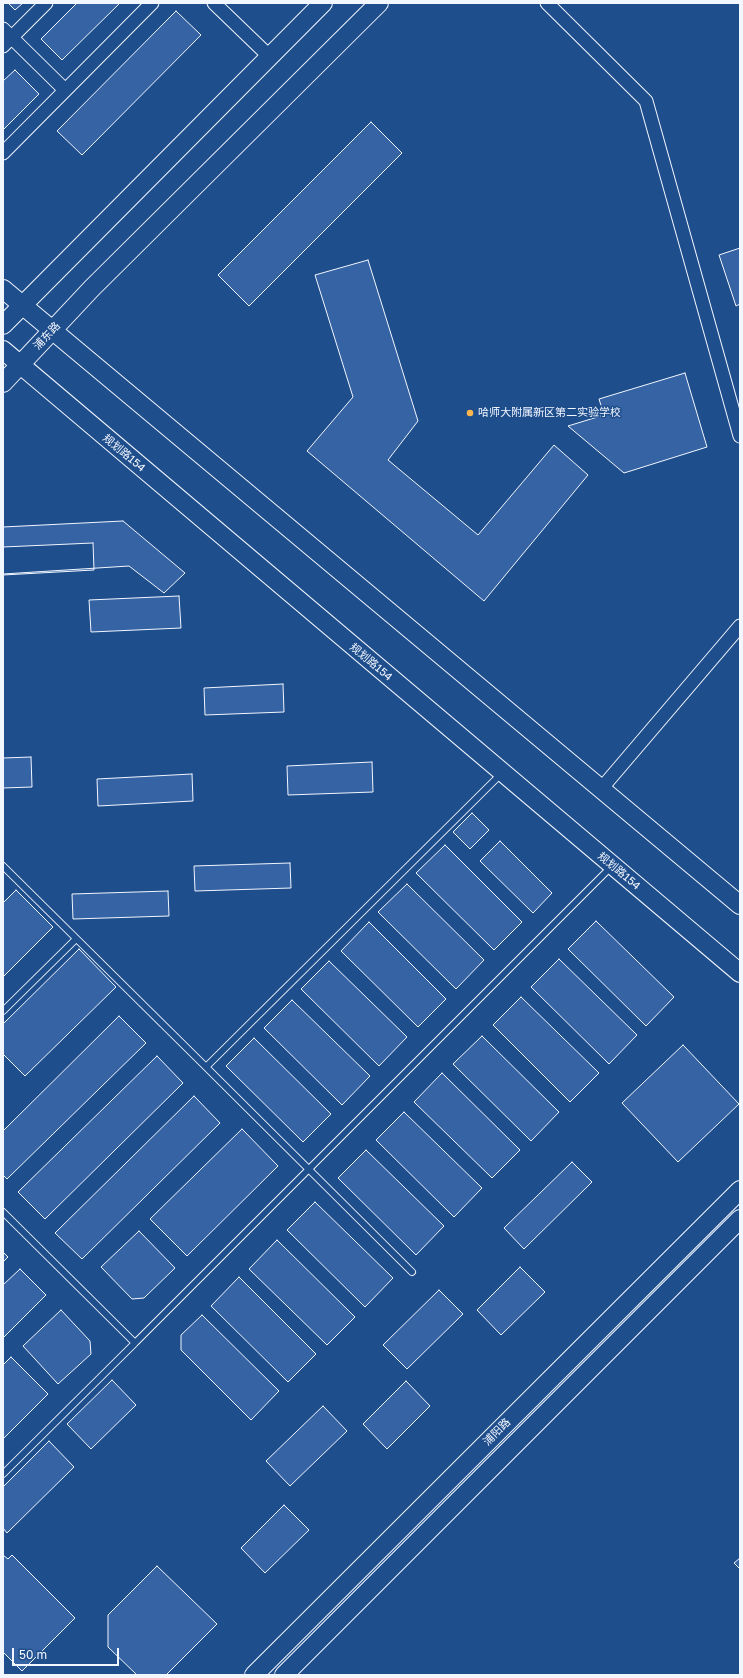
<!DOCTYPE html>
<meta charset="utf-8">
<style>
body{margin:0}
#map{position:relative;width:743px;height:1678px;overflow:hidden;background:#1f4e8c;font-family:"Golos Text",sans-serif}
canvas{display:block}
.frame{position:absolute;inset:0;border:4px solid #f2f6ff;pointer-events:none}
.scale{position:absolute;left:12px;top:1648px;width:107px;height:18px;box-sizing:border-box;border:2px solid #f2f6ff;border-top:0;padding-left:5px;font-size:12px;line-height:14px;white-space:nowrap;color:#f2f6ff;-webkit-text-stroke:3px #1f4e8c;paint-order:stroke}
</style>
<div id="map">
<canvas width="743" height="1678"></canvas>
<div class="frame"></div>
<div class="scale">50 m</div>
</div>
<script>
const ctx = document.querySelector('canvas').getContext('2d');
ctx.lineJoin = 'round';
function fillPath(path, color) { ctx.fillStyle = color; ctx.fill(path, 'evenodd'); }
const toPath = rows => new Path2D(rows.map(r => 'M' + r).join(''));
function strokePath(path, color, width, dash) { ctx.strokeStyle = color; ctx.lineWidth = width; ctx.lineCap = dash ? 'butt' : 'round'; ctx.setLineDash(dash || []); ctx.stroke(path); }
function write(font, color, halo, rows, align = 'center') {
  ctx.font = font + ' "Golos Text","Noto Sans SC",sans-serif'; ctx.lineWidth = 3; ctx.setLineDash([]); ctx.textBaseline = 'middle'; ctx.strokeStyle = halo; ctx.fillStyle = color; for (const [text, x, y, turn = 0] of rows) {
    ctx.save(); ctx.translate(x, y); ctx.rotate((+turn || 0) * Math.PI / 180); ctx.textAlign = isNaN(turn) ? turn : align; if (halo) ctx.strokeText(text, 0, 0); ctx.fillText(text, 0, 0); ctx.restore();
  }
}
const building = toPath([
 [8,3,23,3,15,10,8,3],
 [77,3,120,3,62,60,41,39,77,3],
 [176,11,201,35,82,155,57,131,176,11],
 [15,70,39,94,3,130,3,81,15,70],
 [371,122,402,153,249,306,218,275,371,122],
 [740,248,740,304,736,306,719,255,740,248],
 [368,260,418,421,388,460,478,535,554,445,588,475,484,601,307,451,353,397,315,275,368,260],
 [685,373,707,447,624,473,568,426,604,415,599,399,685,373],
 [123,521,185,573,164,593,129,566,3,574,3,527,123,521],
 [93,543,94,570,3,575,3,547,93,543],
 [179,596,181,628,91,632,89,600,179,596],
 [283,684,284,712,205,715,204,688,283,684],
 [31,757,32,787,3,788,3,758,31,757],
 [372,762,373,792,288,795,287,766,372,762],
 [192,774,193,801,98,806,97,779,192,774],
 [472,813,489,830,470,849,453,832,472,813],
 [500,841,552,893,533,913,480,861,500,841],
 [445,845,522,922,494,950,416,873,445,845],
 [290,863,291,888,195,891,194,866,290,863],
 [407,884,484,960,456,989,378,912,407,884],
 [16,890,53,927,3,977,3,903,16,890],
 [168,891,169,916,73,919,72,894,168,891],
 [596,921,674,997,646,1026,568,949,596,921],
 [369,922,446,999,418,1027,341,951,369,922],
 [79,949,116,987,25,1076,3,1054,3,1024,79,949],
 [559,959,637,1035,609,1064,531,987,559,959],
 [329,961,407,1037,379,1066,301,989,329,961],
 [521,997,599,1073,570,1102,493,1025,521,997],
 [292,1000,370,1076,342,1105,264,1028,292,1000],
 [119,1016,146,1043,7,1179,3,1175,3,1131,119,1016],
 [482,1036,559,1112,531,1141,453,1064,482,1036],
 [254,1038,331,1114,303,1142,226,1066,254,1038],
 [683,1045,739,1104,678,1162,622,1103,683,1045],
 [157,1056,183,1083,45,1219,18,1192,157,1056],
 [442,1073,520,1150,492,1178,414,1102,442,1073],
 [194,1096,220,1123,82,1259,55,1233,194,1096],
 [404,1112,482,1188,454,1217,376,1140,404,1112],
 [242,1129,278,1166,187,1256,150,1219,242,1129],
 [366,1150,444,1226,416,1255,338,1178,366,1150],
 [572,1162,592,1182,524,1249,504,1228,572,1162],
 [315,1202,393,1278,365,1307,287,1230,315,1202],
 [139,1231,175,1268,144,1298,132,1299,101,1267,139,1231],
 [277,1240,355,1317,327,1345,249,1269,277,1240],
 [3,1252,8,1257,3,1262,3,1252],
 [520,1267,545,1292,501,1335,477,1310,520,1267],
 [20,1269,46,1295,3,1338,3,1285,20,1269],
 [239,1277,316,1354,288,1382,211,1306,239,1277],
 [439,1290,463,1314,407,1369,383,1345,439,1290],
 [61,1310,90,1341,91,1354,58,1384,23,1346,61,1310],
 [202,1315,279,1391,251,1420,181,1350,181,1335,202,1315],
 [11,1357,48,1394,3,1439,3,1365,11,1357],
 [112,1380,136,1405,91,1449,67,1424,112,1380],
 [406,1381,430,1406,387,1449,363,1424,406,1381],
 [323,1406,347,1431,290,1486,266,1461,323,1406],
 [49,1441,74,1467,7,1533,3,1528,3,1487,49,1441],
 [284,1505,309,1530,265,1573,241,1548,284,1505],
 [3,1555,8,1559,12,1555,75,1618,22,1671,3,1652,3,1555],
 [740,1558,740,1569,734,1563,740,1558],
 [157,1566,217,1624,166,1675,137,1675,108,1647,108,1615,157,1566]
]);
const lane = toPath([
 [3,866,206,1067],
 [3,1011,76,939],
 [3,1212,135,1343,611,867],
 [412,1272,206,1067,501,774],
 [3,1474,135,1343]
]);
const street = toPath([
 [214,3,270,57],
 [547,3,646,101,740,436],
 [3,29,65,90],
 [3,46,46,3],
 [3,153,152,3],
 [601,789,740,626]
]);
const secondary = toPath([
 [3,289,740,905],
 [3,325,323,3],
 [3,350,740,973],
 [3,383,92,288,379,3],
 [254,1675,740,1190],
 [284,1675,740,1219]
]);
const markers = [
 [470,413,4,"#ffb74d"]
];
const streetNames = [
 ["浦东路",47,336,-47],
 ["规划路154",124,453,40],
 ["规划路154",371,662,40],
 ["规划路154",619,871,40],
 ["浦阳路",497,1432,-45]
];
const poiNames = [
 ["哈师大附属新区第二实验学校",478,413]
];
fillPath(building, '#3563a3');
strokePath(building, '#f2f6ff', 1);
strokePath(lane, '#f2f6ff', 8);
strokePath(street, '#f2f6ff', 15);
strokePath(secondary, '#f2f6ff', 20);
strokePath(lane, '#1f4e8c', 6);
strokePath(street, '#1f4e8c', 13);
strokePath(secondary, '#1f4e8c', 18);
for (const [x, y, r, color] of markers) { const dot = new Path2D(); dot.arc(x, y, r, 0, 2 * Math.PI); ctx.fillStyle = color; ctx.fill(dot); strokePath(dot, '#1f4e8c', 1.5); }
write('11px', '#f2f6ff', '#1f4e8c', streetNames);
write('11px', '#f2f6ff', '#1f4e8c', poiNames, 'left');
</script>
